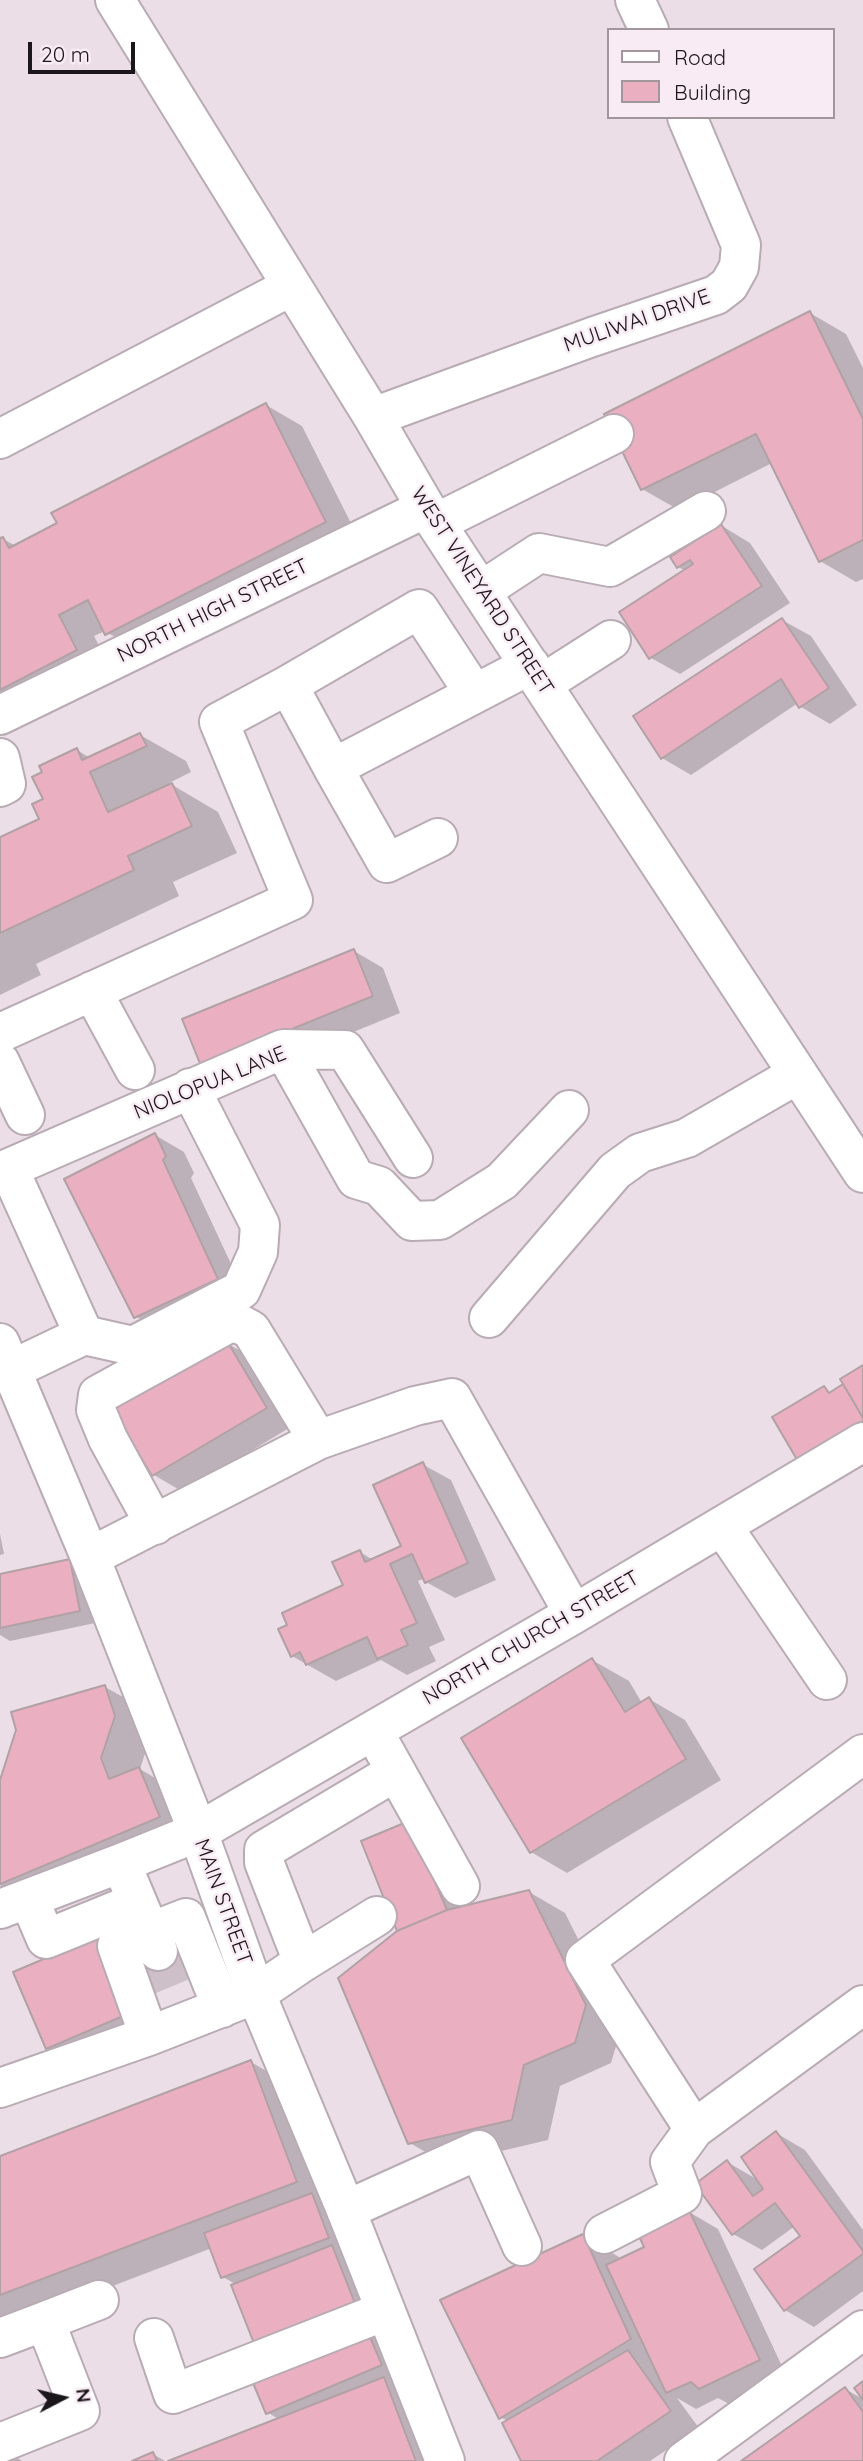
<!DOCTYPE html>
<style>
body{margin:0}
#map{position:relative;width:863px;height:2461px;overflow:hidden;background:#ecdee7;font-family:Quicksand,sans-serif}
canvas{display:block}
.legend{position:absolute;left:607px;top:28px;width:228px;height:91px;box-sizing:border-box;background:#f9ebf4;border:2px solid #a0969c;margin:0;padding:9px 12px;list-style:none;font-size:21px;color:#1b1619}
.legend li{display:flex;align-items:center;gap:14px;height:35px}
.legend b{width:35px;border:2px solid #a0969c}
.north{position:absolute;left:28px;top:2363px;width:70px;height:70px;-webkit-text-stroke:5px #f9ebf4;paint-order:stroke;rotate:83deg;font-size:19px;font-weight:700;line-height:28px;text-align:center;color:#1b1619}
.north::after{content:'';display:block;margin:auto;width:24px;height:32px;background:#1b1619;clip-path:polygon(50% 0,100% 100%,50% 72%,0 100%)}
.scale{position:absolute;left:28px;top:42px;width:107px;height:32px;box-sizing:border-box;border:4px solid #1b1619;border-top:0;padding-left:9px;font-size:21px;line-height:24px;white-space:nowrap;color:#1b1619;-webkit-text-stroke:5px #f9ebf4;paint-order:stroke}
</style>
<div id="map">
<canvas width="863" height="2461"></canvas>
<ul class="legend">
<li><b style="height:9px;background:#fff"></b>Road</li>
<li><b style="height:19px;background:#eaafc1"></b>Building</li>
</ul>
<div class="north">N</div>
<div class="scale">20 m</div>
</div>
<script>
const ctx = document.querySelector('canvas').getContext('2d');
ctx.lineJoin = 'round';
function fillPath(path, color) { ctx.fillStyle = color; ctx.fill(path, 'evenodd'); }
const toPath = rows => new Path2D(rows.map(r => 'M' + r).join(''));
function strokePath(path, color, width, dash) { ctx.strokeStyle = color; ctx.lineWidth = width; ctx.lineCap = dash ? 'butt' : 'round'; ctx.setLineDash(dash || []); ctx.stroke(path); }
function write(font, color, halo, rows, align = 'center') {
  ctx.font = font + ' Quicksand,sans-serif'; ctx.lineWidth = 5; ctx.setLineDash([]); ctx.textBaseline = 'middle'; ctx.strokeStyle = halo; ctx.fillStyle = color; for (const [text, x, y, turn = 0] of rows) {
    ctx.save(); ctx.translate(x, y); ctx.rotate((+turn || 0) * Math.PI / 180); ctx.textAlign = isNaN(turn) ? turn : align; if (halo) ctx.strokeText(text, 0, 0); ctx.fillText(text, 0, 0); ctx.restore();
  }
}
const shadow = toPath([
 [810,313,846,334,863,368,863,579,856,582,820,561,772,463,679,510,642,489],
 [266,405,302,426,361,543,143,654,105,631,94,636,112,671,0,716,0,540,3,539,16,546,59,524],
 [722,526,750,543,790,603,680,674,651,658,686,571,678,567],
 [782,620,811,636,857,705,830,724,801,707,798,703,691,775,662,758],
 [140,735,186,761,191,772,169,783,218,812,237,853,173,882,179,896,36,964,41,975,0,995,0,839,41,820,45,800,77,750,90,758],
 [354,951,383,968,400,1013,231,1082],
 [155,1135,184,1152,194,1173,191,1178,246,1296,164,1333,135,1316],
 [227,1343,256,1360,294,1425,183,1492,154,1475,114,1409],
 [422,1464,451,1480,496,1580,455,1598,426,1582,425,1578,418,1581,445,1640,429,1647,436,1661,407,1675,381,1660,336,1681,292,1656,345,1586,360,1552,373,1560,403,1546],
 [0,1534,4,1554,0,1555],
 [70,1561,90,1573,100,1622,10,1641,0,1635,0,1576],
 [592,1660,629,1681,642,1703,649,1699,685,1720,721,1780,567,1873,531,1852],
 [105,1687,141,1707,150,1738,140,1769,175,1790,195,1837,35,1905,0,1885,0,1782],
 [429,1834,460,1908,529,1892,565,1913,622,2026,611,2063,560,2086,548,2140,446,2164,410,2143,398,1932],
 [98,1938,127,1955,158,2030,76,2065,47,2048],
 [251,2062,287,2083,348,2249,341,2252,361,2264,444,2461,173,2461,280,2420,267,2412,273,2362,237,2285,223,2277,212,2248,0,2329,0,2157],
 [776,2133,805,2150,863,2230,863,2291,814,2327,785,2310,802,2237,795,2226,762,2250,733,2234,727,2162,760,2181],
 [689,2212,718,2229,787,2377,729,2404,718,2398,696,2409,677,2398,699,2428,650,2461,523,2461,508,2421,500,2417,583,2236,619,2257,620,2260,647,2248],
 [845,2389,863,2399,863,2461,744,2461],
 [153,2454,165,2461,136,2461],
 [16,2457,22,2461,7,2461]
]);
const building = toPath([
 [810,311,863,419,863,540,819,562,756,434,641,490,604,414,810,311],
 [266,403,326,522,105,635,88,600,59,615,77,650,0,690,0,538,3,537,9,548,57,523,51,513,266,403],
 [721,524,762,586,649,659,619,612,693,564,690,560,677,568,670,557,721,524],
 [782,618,829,688,799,708,781,679,661,759,633,716,782,618],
 [140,733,147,746,90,772,108,812,172,783,192,826,128,856,134,870,0,933,0,837,39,819,32,804,43,799,32,777,42,772,39,766,77,748,82,760,140,733],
 [354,949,373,996,201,1066,182,1019,354,949],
 [155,1133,166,1156,163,1160,218,1279,134,1318,64,1179,155,1133],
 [227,1341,267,1408,152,1476,111,1408,227,1341],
 [863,1365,863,1418,840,1379,863,1365],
 [843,1384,863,1418,863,1425,799,1463,772,1417,824,1386,829,1393,843,1384],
 [423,1462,468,1563,425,1583,412,1554,390,1564,417,1623,401,1630,408,1645,377,1659,367,1637,306,1665,300,1652,291,1657,278,1629,287,1625,282,1613,343,1585,332,1562,360,1550,365,1562,401,1546,373,1485,423,1462],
 [70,1559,80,1611,0,1628,0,1574,70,1559],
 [592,1658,625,1712,649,1697,686,1759,530,1853,461,1738,592,1658],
 [105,1685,115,1716,101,1758,109,1779,139,1767,160,1817,0,1884,0,1780,16,1730,11,1712,105,1685],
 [409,1821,447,1910,397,1931,361,1841,409,1821],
 [529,1890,586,2005,575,2043,524,2065,512,2120,408,2144,338,1978,397,1931,447,1910,529,1890],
 [98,1936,130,2013,46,2049,13,1972,98,1936],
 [251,2060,297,2182,0,2295,0,2156,251,2060],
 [776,2131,863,2251,863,2254,784,2311,754,2269,800,2236,775,2203,732,2235,695,2184,727,2160,753,2196,763,2189,741,2157,776,2131],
 [312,2193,329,2238,221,2278,204,2233,312,2193],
 [689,2210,760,2360,699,2389,691,2382,666,2393,606,2265,644,2247,638,2234,689,2210],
 [583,2234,631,2339,499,2419,440,2300,583,2234],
 [332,2245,360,2316,259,2356,231,2285,332,2245],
 [364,2323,382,2365,266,2414,248,2371,364,2323],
 [628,2350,671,2411,597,2461,521,2461,502,2423,628,2350],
 [384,2377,416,2461,168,2461,384,2377],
 [863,2381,863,2400,854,2388,863,2381],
 [845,2387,863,2412,863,2461,741,2461,845,2387],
 [153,2452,157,2461,132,2461,153,2452]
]);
const minorTunnel = toPath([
 [158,1951,177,1997]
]);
const minor = toPath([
 [115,0,373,417,426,508,863,1173],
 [635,0,649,30],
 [373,417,592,337,716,295,729,285,739,267,741,245,687,117],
 [0,439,292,286],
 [436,523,614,434],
 [481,591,539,553,610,567,706,511],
 [542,684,611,640],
 [474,693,419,609,288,685,333,768,530,665],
 [0,715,426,508],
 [0,758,6,784,0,787],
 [333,768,387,863,438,838],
 [92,991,135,1070],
 [0,1033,293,900,219,722,288,685],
 [283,1049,356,1179,379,1186,412,1221,440,1220,502,1181,569,1110],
 [0,1062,25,1115],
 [9,1169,84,1335,11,1370],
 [0,1172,283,1049,345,1050,413,1158],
 [489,1318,615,1171,640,1153,687,1138,798,1074],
 [84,1335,133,1346,241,1290,258,1252,260,1225,190,1088],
 [155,1525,108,1439,96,1410,98,1395,227,1324,238,1323,251,1330,318,1440],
 [723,1527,827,1680],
 [90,1557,318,1440,415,1406,452,1398,574,1614],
 [384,1750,460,1886],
 [863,1754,585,1960,694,2129,863,2005],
 [121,1863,150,1932,186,1918,222,2008],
 [29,1899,46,1939,137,1902],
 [0,1909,121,1863,198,1832,574,1614,863,1442],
 [303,1962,264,1862,264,1850,395,1772],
 [149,2036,117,1946,150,1932,158,1951],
 [0,2088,149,2036,256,1994,303,1962,377,1916],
 [346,2210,479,2150,522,2246],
 [604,2234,682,2194,670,2162,694,2129],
 [45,2321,99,2300],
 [0,2338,45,2321,80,2411,0,2443],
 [154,2338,173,2394,385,2311],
 [684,2461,863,2330]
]);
const major = toPath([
 [0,1343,90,1557,198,1832,256,1994,346,2210,445,2461]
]);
const streetNames = [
 ["MULIWAI DRIVE",637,321,-19],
 ["WEST VINEYARD STREET",482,591,57],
 ["NORTH HIGH STREET",213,611,-26],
 ["NIOLOPUA LANE",210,1083,-22],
 ["NORTH CHURCH STREET",531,1638,-30],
 ["MAIN STREET",223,1902,70]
];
fillPath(shadow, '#0003');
fillPath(building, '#eaafc1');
strokePath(building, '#b1a1a5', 2);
strokePath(minorTunnel, '#cdc0c8', 38, [38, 19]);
strokePath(minor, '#b9abb4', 42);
strokePath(major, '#b9abb4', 42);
strokePath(minor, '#fff', 38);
strokePath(major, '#fff', 38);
write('21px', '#1b1619', '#f9ebf4', streetNames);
</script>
